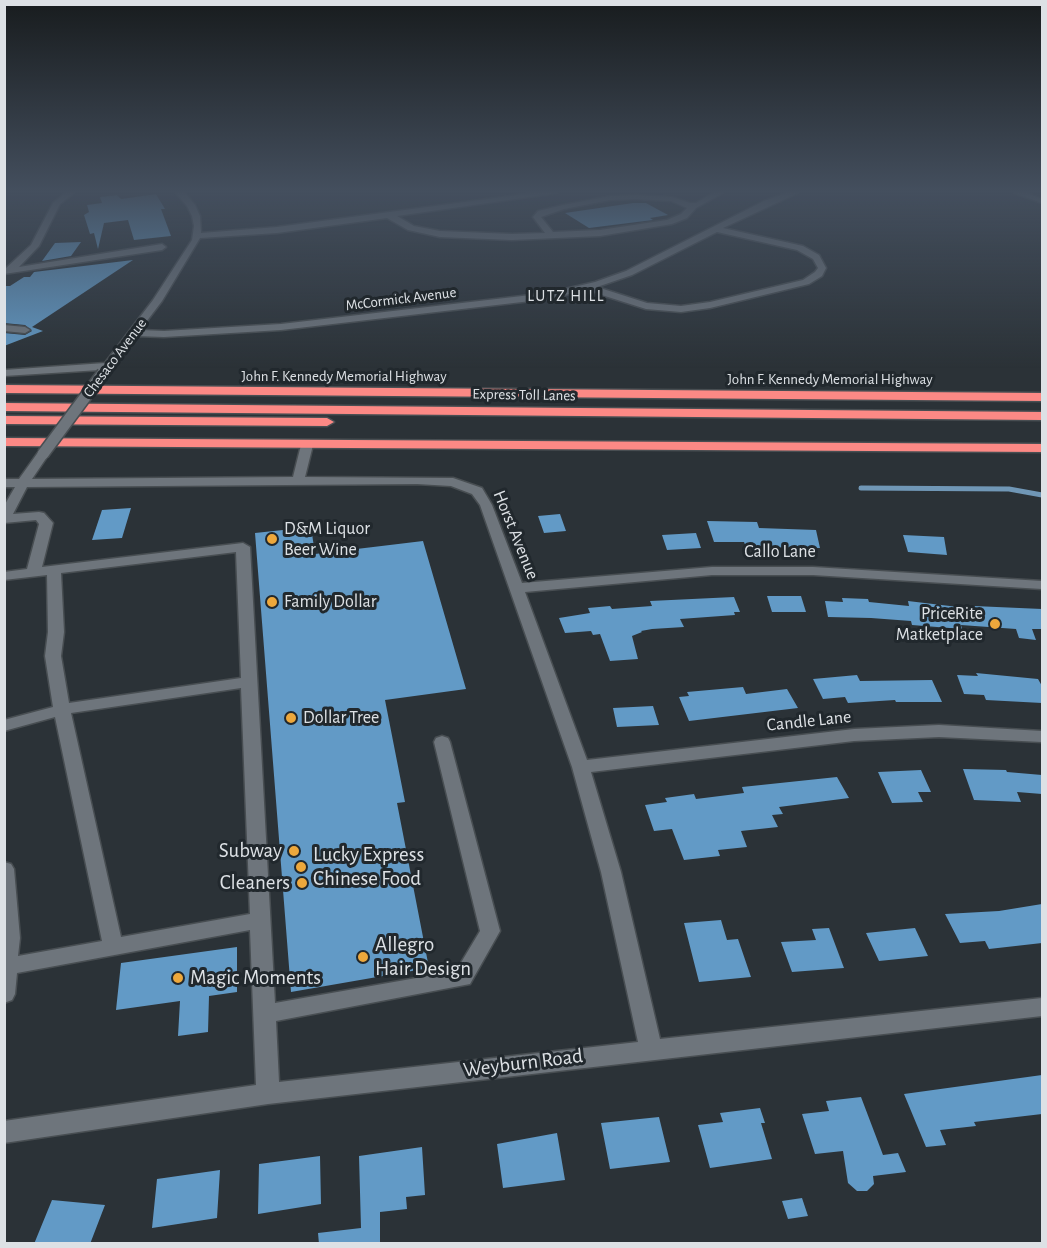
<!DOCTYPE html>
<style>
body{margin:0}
#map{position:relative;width:1047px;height:1248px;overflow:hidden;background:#2b3237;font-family:"Alegreya Sans",sans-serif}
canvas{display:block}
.frame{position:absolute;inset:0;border:6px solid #dde1e5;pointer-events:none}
</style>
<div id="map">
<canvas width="1047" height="1248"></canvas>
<div class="frame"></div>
</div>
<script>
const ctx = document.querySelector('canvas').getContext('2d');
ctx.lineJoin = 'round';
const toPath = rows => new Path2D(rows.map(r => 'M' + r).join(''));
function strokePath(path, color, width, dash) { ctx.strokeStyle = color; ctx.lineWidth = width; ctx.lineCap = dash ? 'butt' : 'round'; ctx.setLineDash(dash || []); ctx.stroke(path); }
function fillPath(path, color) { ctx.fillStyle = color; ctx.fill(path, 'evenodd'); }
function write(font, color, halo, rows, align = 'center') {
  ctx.font = font + ' "Alegreya Sans",sans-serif'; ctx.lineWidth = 6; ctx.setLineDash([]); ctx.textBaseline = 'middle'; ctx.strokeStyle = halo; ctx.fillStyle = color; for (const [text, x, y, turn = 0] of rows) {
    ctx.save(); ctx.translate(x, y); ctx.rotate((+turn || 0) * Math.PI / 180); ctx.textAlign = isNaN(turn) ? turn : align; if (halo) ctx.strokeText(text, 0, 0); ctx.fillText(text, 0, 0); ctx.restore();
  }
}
const stream = toPath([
 [861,488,1009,489,1042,495]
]);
const building = toPath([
 [156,194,165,209,161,209,171,236,134,240,128,220,104,223,98,249,94,233,90,234,84,215,89,212,87,205,102,203,100,197,117,195,121,199],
 [633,203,646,203,668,215,650,218,653,220,589,228,565,213],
 [81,242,71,256,42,261,55,243],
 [133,260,32,327,43,331,4,346,4,333,25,335,32,331,25,325,4,323,4,286,10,286,24,277,30,277,34,272],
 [131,508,122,538,92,540,102,510],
 [560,514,566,531,544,533,538,516],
 [707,521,757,522,759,528,816,530,820,548,746,547,744,542,714,542],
 [311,527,315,554,423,541,466,689,385,700,405,802,397,803,429,968,291,992,255,533],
 [696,533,701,548,667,550,662,535],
 [903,535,944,537,947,555,908,552],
 [767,596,801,596,806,612,772,612],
 [734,597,740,612,734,612,735,615,680,619,684,627,652,629,641,631,642,632,632,636,638,659,610,661,600,634,593,635,591,631,565,633,559,618,590,613,588,608,610,606,612,609,652,606,650,601],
 [842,598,868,599,869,602,909,606,908,601,975,609,974,606,1042,609,1042,629,1032,629,1036,640,1019,638,1016,629,961,625,962,629,912,625,911,621,871,618,828,617,825,601,843,602],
 [976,673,1038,679,1042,686,1042,703,986,700,984,695,964,694,957,675,978,676],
 [857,675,860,681,932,680,942,702,896,702,895,700,848,703,845,697,823,699,813,679],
 [743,687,746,694,787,689,798,708,689,721,679,697,689,696,687,692],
 [653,706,659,725,617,727,613,708],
 [963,769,1006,770,1007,772,1042,775,1042,794,1017,792,1021,802,974,800],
 [921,770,931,792,918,792,923,802,892,803,878,772],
 [837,777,849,798,779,807,783,814,772,815,778,827,741,831,747,847,718,850,720,856,684,860,672,829,654,831,645,805,667,802,665,798,694,794,696,799,744,793,742,787],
 [1042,904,1042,943,989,949,985,941,960,943,945,914,999,911],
 [721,920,727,940,738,939,751,977,699,982,684,923],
 [829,928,844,968,792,972,781,942,816,940,812,929],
 [915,928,928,956,879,961,866,933],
 [237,947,237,992,209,996,208,1032,178,1036,180,1001,116,1010,121,963],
 [1042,1075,1042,1114,974,1122,976,1126,940,1130,946,1145,926,1147,904,1094],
 [861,1097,883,1155,898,1153,906,1172,873,1176,874,1184,867,1191,857,1191,848,1183,843,1151,815,1154,802,1114,829,1111,826,1101],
 [760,1108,765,1123,761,1123,772,1159,710,1168,698,1125,723,1122,720,1113],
 [659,1117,670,1162,610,1169,601,1123],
 [557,1133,565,1180,503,1188,497,1144],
 [422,1147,425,1195,406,1197,407,1209,380,1212,380,1244,319,1244,318,1233,361,1228,359,1156],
 [320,1156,321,1204,258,1214,259,1164],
 [220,1170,217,1218,152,1228,157,1179],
 [802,1198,808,1216,788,1219,782,1201],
 [52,1200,105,1205,90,1244,34,1244]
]);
const minor = toPath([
 [65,193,74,193,60,204,39,246,19,267,162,244,166,247,162,250,4,274,5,269,31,245,53,203,65,193],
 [176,193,185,193,195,205,200,216,201,233,277,227,532,193,557,193,397,216,414,226,440,231,512,234,545,233,533,217,538,211,563,205,610,196,636,195,672,197,690,203,696,203,713,193,723,193,696,208,687,218,672,224,600,236,512,240,440,237,408,230,387,218,277,233,200,238,162,301,140,330,164,331,281,324,548,293,595,282,626,271,764,201,786,193,798,193,723,228,803,246,819,255,826,268,822,276,809,284,710,308,681,312,646,309,586,290,548,299,281,330,164,337,136,336,107,375,99,375,98,373,100,370,4,376,4,370,105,363,153,300,192,240,194,226,192,216,187,206,176,193],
 [636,199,671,201,687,208,681,214,667,220,600,230,553,232,541,217,564,209,610,200,636,199],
 [717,232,797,250,813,259,818,268,815,272,803,280,710,302,681,306,647,303,597,287,632,275,717,232],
 [1014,193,1027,193,1042,199,1042,203,1014,193],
 [4,325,25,327,30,330,25,333,4,331,4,325],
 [307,441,313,445,305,477,453,478,482,488,492,505,522,583,712,567,813,567,1042,581,1042,589,813,575,712,575,525,592,587,760,854,729,939,725,1042,731,1042,742,939,737,854,741,591,772,621,872,660,1039,1042,998,1042,1016,268,1104,4,1143,4,1121,256,1085,250,930,17,973,15,994,12,1000,4,1003,4,862,11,864,14,869,20,938,18,956,102,941,55,717,4,731,4,720,53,707,45,656,48,632,47,575,4,580,4,572,27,569,39,524,36,520,4,523,4,506,15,487,4,487,4,479,19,479,39,451,43,450,49,454,32,479,293,477,301,445,307,441],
 [417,484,451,486,472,494,480,505,572,767,601,872,638,1042,279,1082,276,1021,470,984,500,931,450,742,448,738,442,736,436,738,434,742,480,931,456,971,275,1003,250,547,243,543,42,567,53,523,44,513,39,512,13,514,27,487,417,484],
 [236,552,241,678,69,703,61,656,64,632,61,573,236,552],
 [241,688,250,914,121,937,71,713,241,688]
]);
const highway = toPath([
 [4,385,1042,393,1042,401,4,393,4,385],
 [4,403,1042,412,1042,420,4,411,4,403],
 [4,416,327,418,334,422,327,426,4,424,4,416],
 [4,438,1042,444,1042,452,4,446,4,438]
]);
const minorBridge = toPath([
 [43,454,103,373]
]);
const markers = [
 [272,539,6,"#eda83c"],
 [272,602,6,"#eda83c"],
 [995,624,6,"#eda83c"],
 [291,718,6,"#eda83c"],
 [294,851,6,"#eda83c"],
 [301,867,6,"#eda83c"],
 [302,883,6,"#eda83c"],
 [363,957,6,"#eda83c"],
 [178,978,6,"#eda83c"]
];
const farStreetnames = [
 ["McCormick Avenue",401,299,-7],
 ["Chesaco Avenue",115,358,-53],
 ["John F. Kennedy Memorial Highway",344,376],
 ["John F. Kennedy Memorial Highway",830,379],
 ["Express Toll Lanes",524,395,1]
];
const farNeighbourhoodnames = [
 ["LUTZ HILL",566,296]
];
const poiNames = [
 ["D&M Liquor",284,529],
 ["Beer Wine",284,550],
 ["Family Dollar",284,602],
 ["PriceRite",983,614,"right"],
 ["Matketplace",983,635,"right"],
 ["Dollar Tree",303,718]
];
const streetNames = [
 ["Horst Avenue",516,535,68],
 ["Callo Lane",780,552],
 ["Candle Lane",809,721,-6]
];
const nearPoinames = [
 ["Subway",282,851,"right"],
 ["Lucky Express",313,855],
 ["Chinese Food",313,879],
 ["Cleaners",290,883,"right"],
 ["Allegro",375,945],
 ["Hair Design",375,969],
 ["Magic Moments",190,978]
];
const nearStreetnames = [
 ["Weyburn Road",523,1063,-7]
];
strokePath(stream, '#7097b6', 5);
fillPath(building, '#629ac6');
strokePath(minor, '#484e52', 3);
strokePath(highway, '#484e52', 3);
fillPath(minor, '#6e757c');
fillPath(highway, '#fc8985');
strokePath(minorBridge, '#484e52', 14, []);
strokePath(minorBridge, '#6e757c', 11);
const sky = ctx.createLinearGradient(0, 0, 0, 368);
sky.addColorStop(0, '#181c1e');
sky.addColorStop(0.52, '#444f5e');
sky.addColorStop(1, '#444f5e00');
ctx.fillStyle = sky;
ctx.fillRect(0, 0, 1047, 368);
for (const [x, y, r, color] of markers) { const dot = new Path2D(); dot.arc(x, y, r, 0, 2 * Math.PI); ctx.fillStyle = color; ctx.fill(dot); strokePath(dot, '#21282d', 2); }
write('15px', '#dde1e5', '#21282d', farStreetnames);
ctx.letterSpacing = '1.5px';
write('16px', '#dde1e5', '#21282d', farNeighbourhoodnames);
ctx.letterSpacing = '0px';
write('18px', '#dde1e5', '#21282d', poiNames, 'left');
write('18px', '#dde1e5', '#21282d', streetNames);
write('21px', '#dde1e5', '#21282d', nearPoinames, 'left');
write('21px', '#dde1e5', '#21282d', nearStreetnames);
</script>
